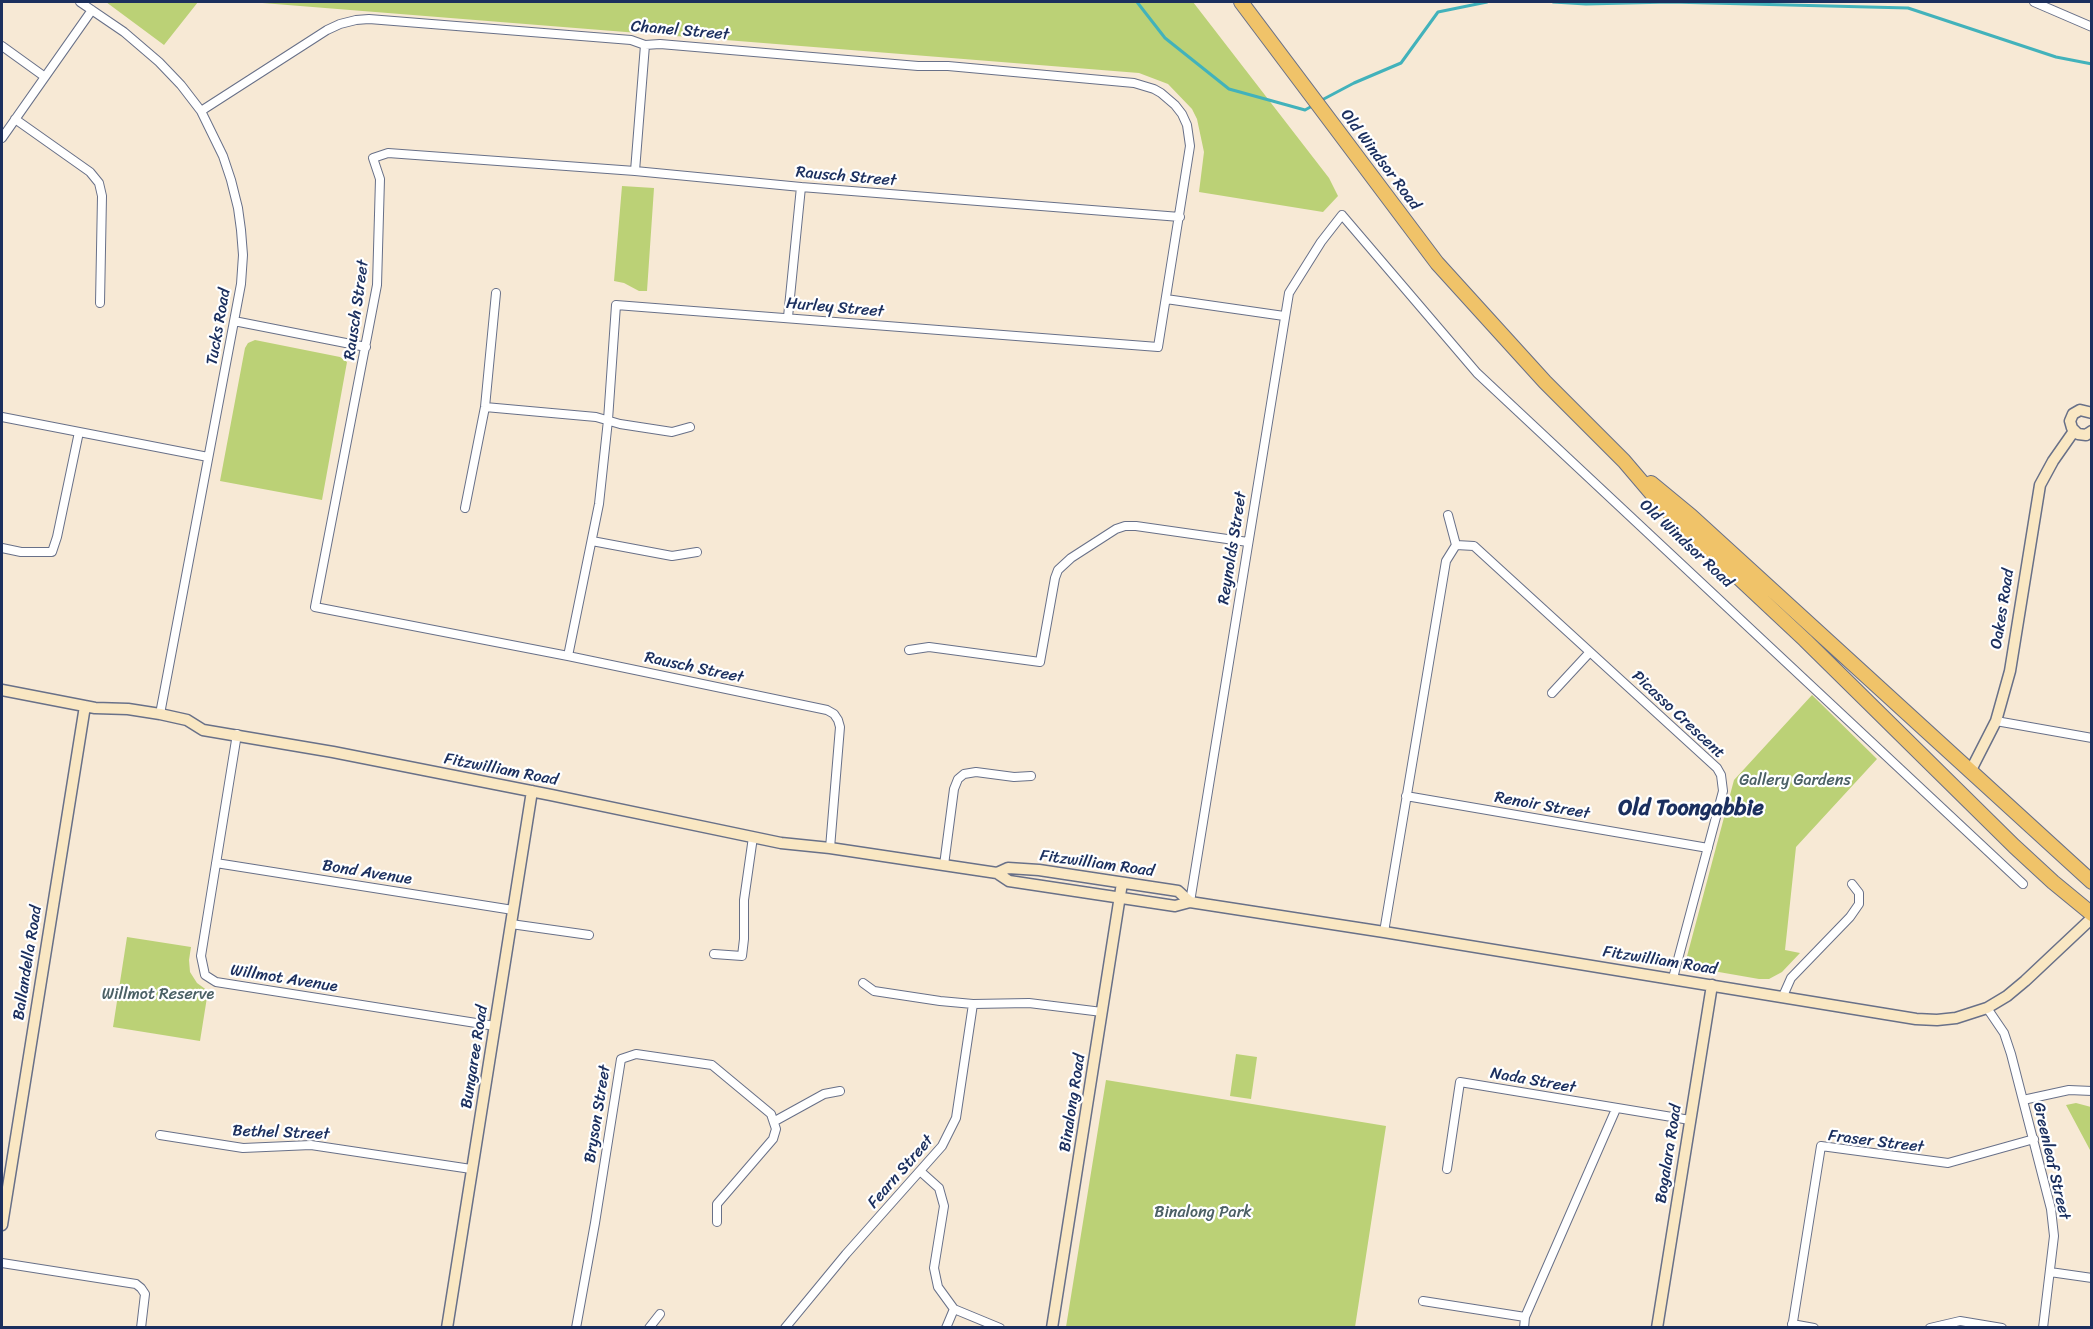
<!DOCTYPE html>
<style>
body{margin:0}
#map{position:relative;width:2093px;height:1329px;overflow:hidden;background:#f7e9d5;font-family:Sriracha,sans-serif}
canvas{display:block}
.frame{position:absolute;inset:0;border:3px solid #1b2f5e;pointer-events:none}
</style>
<div id="map">
<canvas width="2093" height="1329"></canvas>
<div class="frame"></div>
</div>
<script>
const ctx = document.querySelector('canvas').getContext('2d');
ctx.lineJoin = 'round';
function fillPath(path, color) { ctx.fillStyle = color; ctx.fill(path, 'evenodd'); }
const toPath = rows => new Path2D(rows.map(r => 'M' + r).join(''));
function strokePath(path, color, width, dash) { ctx.strokeStyle = color; ctx.lineWidth = width; ctx.lineCap = dash ? 'butt' : 'round'; ctx.setLineDash(dash || []); ctx.stroke(path); }
function write(font, color, halo, rows, align = 'center') {
  ctx.font = font + ' Sriracha,sans-serif'; ctx.lineWidth = 4.5; ctx.setLineDash([]); ctx.textBaseline = 'middle'; ctx.strokeStyle = halo; ctx.fillStyle = color; for (const [text, x, y, turn = 0] of rows) {
    ctx.save(); ctx.translate(x, y); ctx.rotate((+turn || 0) * Math.PI / 180); ctx.textAlign = isNaN(turn) ? turn : align; if (halo) ctx.strokeText(text, 0, 0); ctx.fillText(text, 0, 0); ctx.restore();
  }
}
const green = toPath([
 [106,2,198,2,164,45],
 [250,2,1193,2,1329,178,1338,196,1323,212,1199,192,1204,152,1197,119,1192,109,1168,84,1139,73],
 [622,186,654,188,647,291,639,291,624,283,614,281],
 [255,340,340,357,347,362,322,500,220,481,245,348,248,343],
 [1812,695,1877,759,1796,847,1785,950,1800,953,1782,972,1769,979,1759,979,1690,967,1686,960,1734,780],
 [127,937,191,947,189,960,190,972,197,983,208,991,200,1041,113,1027],
 [1236,1054,1257,1057,1251,1099,1230,1096],
 [1106,1080,1386,1126,1355,1327,1066,1327],
 [2076,1103,2091,1107,2090,1150,2066,1105]
]);
const stream = toPath([
 [1137,2,1165,38,1229,89,1305,110,1314,105],
 [1553,2,1586,4,1670,2,1908,8,2056,57,2092,64],
 [1320,101,1354,83,1401,63,1438,12,1487,2]
]);
const street = toPath([
 [80,2,124,32,159,62,181,85,201,111,223,156,231,180,238,208,241,230,243,255,241,284,160,714],
 [2034,2,2092,27],
 [2,46,45,77],
 [201,111,327,30,340,24,356,20,369,19,631,40,645,45,660,44,918,66,948,66,1134,83,1154,89,1161,93,1175,105,1182,114,1187,125,1190,146,1158,347,616,305,608,420,599,504,568,656],
 [15,119,90,172,99,183,102,196,100,303],
 [2,138,92,10],
 [635,171,645,45],
 [1166,299,1284,316],
 [788,317,801,187],
 [234,321,366,347],
 [485,407,596,417,620,424,672,432,690,427],
 [2,417,208,457],
 [465,508,485,407,496,293],
 [1448,515,1456,545],
 [592,541,672,556,697,552],
 [2,548,21,552,52,552,57,537,79,432],
 [909,650,929,647,1040,662,1055,578,1058,570,1071,558,1116,529,1125,526,1136,526,1248,542],
 [1552,693,1590,652],
 [1996,721,2092,738],
 [237,734,201,956,205,975,216,982,495,1026],
 [1406,796,1708,848],
 [830,848,840,727,838,720,834,714,827,710,568,656,315,607,377,285,380,179,373,158,388,153,635,171,801,187,1180,217],
 [216,863,513,910],
 [944,865,954,789,958,779,964,774,976,772,1014,777,1031,776],
 [1190,902,1289,293,1321,242,1342,215,1477,373,2023,884],
 [511,924,589,935],
 [1384,932,1446,561,1456,545,1474,546,1717,768,1721,775,1723,791,1673,978],
 [714,954,742,956,744,939,744,900,753,837],
 [863,983,874,991,940,1001,973,1004,1029,1003,1102,1012],
 [1783,996,1791,978,1850,917,1859,904,1859,893,1852,884],
 [1987,1008,2004,1033,2011,1054,2051,1209,2054,1236,2043,1328],
 [2023,1100,2069,1090,2092,1091],
 [775,1121,824,1094,840,1091],
 [160,1135,243,1148,311,1145,471,1169],
 [1447,1169,1460,1082,1690,1120],
 [920,1171,939,1188,944,1206,934,1268,938,1287,954,1309,1000,1328],
 [2,1263,136,1284,141,1288,145,1294,141,1328],
 [2050,1272,2092,1278],
 [1423,1301,1525,1317],
 [1792,1324,1814,1328],
 [576,1328,595,1223,621,1059,636,1054,712,1065,771,1114,776,1129,773,1139,717,1204,717,1222],
 [649,1328,660,1314],
 [785,1328,846,1254,942,1146,956,1118,973,1004],
 [946,1328,954,1309],
 [1524,1328,1525,1317,1616,1109],
 [1792,1328,1821,1146,1948,1163,2034,1139],
 [1930,1328,1960,1321,2002,1328]
]);
const secondary = toPath([
 [2092,413,2080,410,2073,414,2070,421,2072,428,2078,434,2086,435,2092,431],
 [2,690,95,708,128,709,160,714,187,720,203,730,333,752,551,795,781,843,830,848,997,873,1009,881,1175,906,1190,902,1384,932,1916,1019,1937,1020,1956,1018,1987,1008,2007,996,2025,981,2092,918],
 [1971,770,1996,721,2010,671,2040,485,2053,461,2074,431],
 [997,873,1008,868,1039,870,1178,891,1190,902],
 [2,1225,85,706],
 [447,1328,532,791],
 [1052,1328,1122,883],
 [1657,1328,1712,985]
]);
const highway = toPath([
 [1241,2,1437,263,1545,382,1624,461,1664,508,1805,640,2014,846,2053,882,2092,914],
 [1651,483,1691,516,2092,882]
]);
const streetNames = [
 ["Chanel Street",680,31,5],
 ["Old Windsor Road",1380,160,53],
 ["Rausch Street",846,177,5],
 ["Hurley Street",835,308,5],
 ["Rausch Street",357,310,-82],
 ["Tucks Road",219,327,-80],
 ["Old Windsor Road",1686,544,43],
 ["Reynolds Street",1233,548,-81],
 ["Oakes Road",2003,609,-81],
 ["Rausch Street",694,668,12],
 ["Picasso Crescent",1678,715,43],
 ["Fitzwilliam Road",501,770,11],
 ["Renoir Street",1542,806,10],
 ["Fitzwilliam Road",1097,864,8],
 ["Bond Avenue",367,873,9],
 ["Fitzwilliam Road",1660,961,9],
 ["Ballandella Road",28,963,-81],
 ["Willmot Avenue",284,979,9],
 ["Bungaree Road",475,1057,-81],
 ["Nada Street",1533,1081,10],
 ["Binalong Road",1073,1103,-81],
 ["Bryson Street",598,1114,-81],
 ["Bethel Street",281,1133,2],
 ["Fraser Street",1876,1142,7],
 ["Bogalara Road",1669,1154,-81],
 ["Greenleaf Street",2051,1161,77],
 ["Fearn Street",901,1172,-49]
];
const parkNames = [
 ["Gallery Gardens",1795,781],
 ["Willmot Reserve",158,995],
 ["Binalong Park",1203,1213]
];
const districtNames = [
 ["Old Toongabbie",1691,809]
];
fillPath(green, '#bbd176');
strokePath(stream, '#42b2bb', 3);
strokePath(street, '#687088', 10);
strokePath(secondary, '#687088', 13);
strokePath(highway, '#687088', 16);
strokePath(street, '#fff', 8);
strokePath(secondary, '#f9e7c3', 10);
strokePath(highway, '#f0c369', 14);
write('16px', '#1b2f5e', '#fff', streetNames);
write('16px', '#4b6065', '#fff', parkNames);
write('bold 22px', '#1b2f5e', '#fff', districtNames);
</script>
